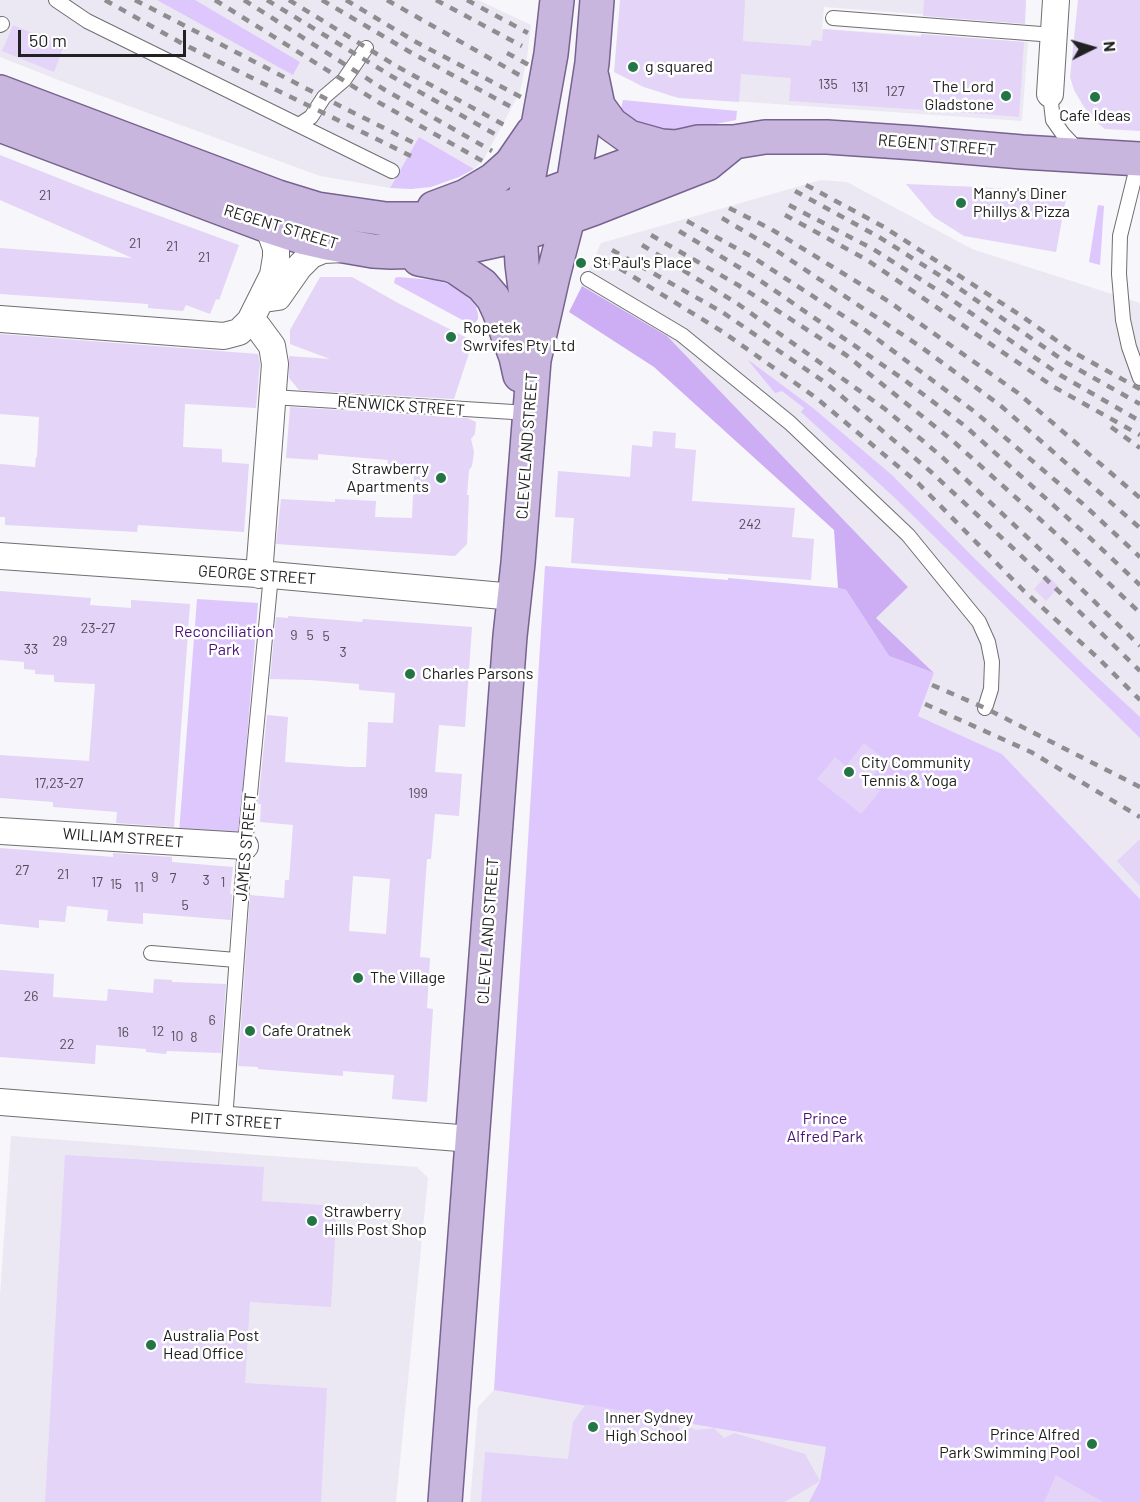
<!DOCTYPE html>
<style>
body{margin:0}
#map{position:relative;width:1140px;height:1502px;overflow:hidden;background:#f7f6fa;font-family:Barlow,sans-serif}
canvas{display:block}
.north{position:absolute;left:1062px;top:18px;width:60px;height:60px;-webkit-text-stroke:4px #fff;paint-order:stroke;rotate:85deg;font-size:16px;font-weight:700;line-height:24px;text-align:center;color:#222122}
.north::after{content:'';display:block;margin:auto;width:21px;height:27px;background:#222122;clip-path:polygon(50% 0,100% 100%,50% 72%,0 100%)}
.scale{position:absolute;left:18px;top:30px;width:168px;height:27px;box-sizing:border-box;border:3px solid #222122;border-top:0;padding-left:8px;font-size:18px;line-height:21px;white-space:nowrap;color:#222122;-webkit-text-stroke:4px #fff;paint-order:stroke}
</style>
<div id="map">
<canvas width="1140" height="1502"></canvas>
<div class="north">N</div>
<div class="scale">50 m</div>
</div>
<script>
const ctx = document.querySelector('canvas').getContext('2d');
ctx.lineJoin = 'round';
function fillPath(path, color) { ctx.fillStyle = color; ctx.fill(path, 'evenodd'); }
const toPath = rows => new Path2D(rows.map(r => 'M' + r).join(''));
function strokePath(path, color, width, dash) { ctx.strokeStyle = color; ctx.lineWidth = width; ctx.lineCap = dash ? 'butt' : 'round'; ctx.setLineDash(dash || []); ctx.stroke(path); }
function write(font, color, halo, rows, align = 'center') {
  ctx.font = font + ' Barlow,sans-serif'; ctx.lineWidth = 5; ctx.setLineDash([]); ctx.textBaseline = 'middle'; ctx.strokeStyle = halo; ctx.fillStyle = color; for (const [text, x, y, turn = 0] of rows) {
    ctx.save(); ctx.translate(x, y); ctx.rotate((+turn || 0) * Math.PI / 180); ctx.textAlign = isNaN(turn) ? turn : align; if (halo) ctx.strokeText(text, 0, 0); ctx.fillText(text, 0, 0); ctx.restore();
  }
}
const built = toPath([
 [0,0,478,0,531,25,527,58,520,92,484,159,474,169,419,138,390,188,320,176,66,83,0,57],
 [621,0,1026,0,1024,22,824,7,822,29,1028,42,1022,121,674,97,639,85,615,69],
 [821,180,847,182,972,249,1140,303,1140,899,1002,754,918,716,934,673,876,618,908,587,667,337,582,286,601,243],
 [11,1136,417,1167,428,1178,396,1502,0,1502,0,1296],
 [494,1390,826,1447,820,1481,809,1502,470,1502,478,1407]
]);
const green = toPath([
 [157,0,195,0,300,62,293,75],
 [623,100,737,111,736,120,675,132,659,133,619,118],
 [419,137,474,169,459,177,431,187,411,189,390,188],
 [1098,205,1104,206,1100,265,1089,262],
 [398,277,433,280,445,283,457,288,468,296,476,307,478,314,478,319,475,323,466,322,394,283,395,278],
 [747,359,813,408,893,476,976,560,1084,665,1140,717,1140,738,895,498,801,412,804,408,782,391,775,393],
 [545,566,728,580,728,578,838,588,846,590,889,656,934,673,918,716,1002,754,1140,899,1140,1502,809,1502,820,1481,826,1447,494,1390],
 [197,599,258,603,239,837,179,833]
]);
const forest = toPath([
 [582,286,667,336,908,587,876,618,934,673,889,656,846,590,838,588,834,530,654,367,569,312]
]);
const building = toPath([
 [620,0,745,0,743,41,811,46,812,40,822,41,823,29,921,37,921,34,1024,42,1019,117,984,114,789,101,791,78,741,74,739,102,679,98,644,87,614,72],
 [924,0,1026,0,1025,24,923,16],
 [1078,0,1140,0,1140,131,1105,129,1095,121,1084,107,1074,90,1070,77],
 [13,25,64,46,54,72,2,51],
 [0,155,86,189,239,245,219,300,216,299,210,314,186,305,183,311,148,308,148,304,0,294,0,248,132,258,0,200],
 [906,184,978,187,1067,193,1056,252,964,236,934,217],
 [320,277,352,277,398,303,473,341,454,399,299,390,289,378,289,356,330,359,290,344,290,330],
 [0,334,258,354,260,363,256,408,185,404,183,447,222,449,222,462,249,464,244,532,138,525,137,532,5,525,5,517,0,517,0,464,35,467,36,457,37,457,39,417,0,414],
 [290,407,467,418,476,422,475,434,471,439,474,452,472,466,469,470,467,495,469,495,467,544,455,556,276,544,281,499,335,502,335,499,376,501,375,517,412,518,414,471,387,468,388,460,318,454,318,460,286,458],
 [653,431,676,433,675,448,696,450,692,501,795,508,792,537,814,539,811,580,571,563,574,518,555,517,558,471,630,477,632,445,652,447],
 [1047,575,1059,587,1046,601,1034,589],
 [0,591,91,598,90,605,131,608,131,600,190,604,174,827,116,823,117,812,53,807,53,802,0,798,0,755,89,761,95,684,54,682,54,675,35,674,35,670,24,669,24,662,0,660],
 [288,616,362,622,363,619,472,627,465,727,439,725,435,772,462,774,459,816,435,814,431,859,427,859,420,957,430,958,427,1008,433,1009,427,1102,392,1099,394,1075,343,1071,343,1076,258,1069,258,1067,238,1066,250,895,284,898,285,880,289,880,293,825,260,822,261,804,258,804,267,715,288,717,285,762,350,767,366,767,368,722,393,723,395,693,359,690,359,684,310,680,270,679,276,617,288,618],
 [353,876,390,879,386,934,349,931],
 [864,743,886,760,868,782,880,791,861,814,817,779,835,757,846,766],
 [1140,839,1140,886,1117,861],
 [0,848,113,857,113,853,172,857,172,862,233,867,230,894,232,894,231,920,143,913,143,924,107,921,108,910,67,906,65,922,39,920,39,928,0,924],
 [0,970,54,974,53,997,107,1001,108,989,153,993,154,979,172,980,172,982,226,984,221,1053,167,1051,166,1054,146,1052,146,1049,96,1045,95,1064,0,1057],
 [65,1155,264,1167,262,1201,337,1206,331,1307,250,1302,245,1383,327,1388,321,1502,45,1502],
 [586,1404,674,1420,681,1431,692,1428,696,1430,714,1428,724,1438,734,1433,805,1454,820,1481,785,1502,481,1502,485,1452,568,1459,573,1422],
 [1056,1475,1103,1502,1044,1502]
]);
const service = toPath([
 [56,0,87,21,392,171],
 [833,18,1054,35],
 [0,25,2,24],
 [1050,94,1053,120,1063,134,1079,151],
 [299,125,311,117,324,97,344,80,366,48],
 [1139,159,1120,236,1119,274,1123,320,1129,347,1140,378],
 [588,279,682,335,790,423,908,535,979,622,988,642,992,662,991,689,985,708],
 [272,397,529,413],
 [151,953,236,960],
 [225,1120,245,846,271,575]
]);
const minor = toPath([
 [1050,94,1056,0],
 [264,299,278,297,299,267,311,255,323,250,344,249],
 [0,319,224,336,239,332,250,321,273,275,276,257,276,248,268,226],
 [250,321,258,327,272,346,275,364,259,575],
 [0,556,271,575,514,597],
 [0,831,245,846],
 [0,1102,472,1139]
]);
const primary = toPath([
 [592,77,598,106,611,124,629,137,661,146,676,147],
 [0,92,278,197,317,209,386,219,439,219,467,216,506,208,524,203,676,147,698,142,734,142,765,137,827,137,916,143,1022,152,1140,159],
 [0,125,268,226,305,238,327,243,373,251,391,252,427,251,462,248,517,236,595,208,707,164,734,142],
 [434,208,466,196,493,180,511,164,533,132],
 [419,259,450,265,457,268,482,285,493,298,499,311,516,357,520,375],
 [531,337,522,264,521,246,524,203,551,54,557,0],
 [445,1502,510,636,518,563,534,360,553,276,568,218,592,63,597,0]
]);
const rail = toPath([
 [105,0,183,44,411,156],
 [135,0,344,108,418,145],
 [215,0,378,102,486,163],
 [244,0,385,90,492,151],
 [267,0,393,77,500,137],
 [289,0,398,67,506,126],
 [322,0,410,52,515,109],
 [346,0,416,42,521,97],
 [387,0,521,76],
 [436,0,522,46],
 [467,0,528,33],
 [507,53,529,65],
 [806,185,884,227,1020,315,1073,352,1140,389],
 [795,191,879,237,950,282,1067,363,1140,404],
 [789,205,873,249,942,293,1060,375,1140,421],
 [729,208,771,229,888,301,1018,393,1140,498],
 [785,215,867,260,1054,387,1140,435],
 [722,218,774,249,921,347,1001,406,1140,528],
 [687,221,754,258,865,330,975,412,1083,504,1140,557],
 [679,231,755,277,903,379,965,426,1090,538,1140,585],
 [651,235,738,285,846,355,953,441,1072,548,1140,613],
 [642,245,738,304,885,409,941,456,1061,569,1140,646],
 [612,250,722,312,826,383,930,471,1044,577,1140,671],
 [606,260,723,332,815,397,918,483,1023,590,1098,658,1140,700],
 [1111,427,1140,448],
 [932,685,985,708,1140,787],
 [925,704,1031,752,1140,817]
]);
const markers = [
 [633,67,6,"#247546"],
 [1006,96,6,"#247546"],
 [1095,97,6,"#247546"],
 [961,203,6,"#247546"],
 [581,263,6,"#247546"],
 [451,337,6,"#247546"],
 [441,478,6,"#247546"],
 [410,674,6,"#247546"],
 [849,772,6,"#247546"],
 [358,978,6,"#247546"],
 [250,1031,6,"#247546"],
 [312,1221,6,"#247546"],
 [151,1345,6,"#247546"],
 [593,1427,6,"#247546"],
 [1092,1444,6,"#247546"]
];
const numberNames = [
 ["135",828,84],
 ["131",860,87],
 ["127",895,91],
 ["21",45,195],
 ["21",135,243],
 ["21",172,246],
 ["21",204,257],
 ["242",750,524],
 ["23-27",98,628],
 ["9",294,635],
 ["5",310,635],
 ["5",326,636],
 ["29",60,641],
 ["33",31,649],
 ["3",343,652],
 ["17,23-27",59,783],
 ["199",418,793],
 ["27",22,870],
 ["21",63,874],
 ["9",155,877],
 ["7",173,878],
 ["3",206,880],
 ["17",97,882],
 ["1",223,882],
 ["15",116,884],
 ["11",139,887],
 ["5",185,905],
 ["26",31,996],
 ["6",212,1020],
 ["12",158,1031],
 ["16",123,1032],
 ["10",177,1036],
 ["8",194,1037],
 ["22",67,1044]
];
const poiNames = [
 ["g squared",645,67],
 ["The Lord",994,87,"right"],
 ["Gladstone",994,105,"right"],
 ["Cafe Ideas",1095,116,"center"],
 ["Manny's Diner",973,194],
 ["Phillys & Pizza",973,212],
 ["St Paul's Place",593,263],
 ["Ropetek",463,328],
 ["Swrvifes Pty Ltd",463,346],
 ["Strawberry",429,469,"right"],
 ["Apartments",429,487,"right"],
 ["Charles Parsons",422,674],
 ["City Community",861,763],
 ["Tennis & Yoga",861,781],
 ["The Village",370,978],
 ["Cafe Oratnek",262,1031],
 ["Strawberry",324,1212],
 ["Hills Post Shop",324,1230],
 ["Australia Post",163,1336],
 ["Head Office",163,1354],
 ["Inner Sydney",605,1418],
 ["High School",605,1436],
 ["Prince Alfred",1080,1435,"right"],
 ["Park Swimming Pool",1080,1453,"right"]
];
const streetNames = [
 ["REGENT STREET",937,145,5],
 ["REGENT STREET",281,227,17],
 ["RENWICK STREET",401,406,4],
 ["CLEVELAND STREET",527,446,-86],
 ["GEORGE STREET",257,575,4],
 ["WILLIAM STREET",123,838,4],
 ["JAMES STREET",246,847,-85],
 ["CLEVELAND STREET",488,931,-86],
 ["PITT STREET",236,1121,4]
];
const parkNames = [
 ["Reconciliation",224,632],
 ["Park",224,650],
 ["Prince",825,1119],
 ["Alfred Park",825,1137]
];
fillPath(built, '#ece8f3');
fillPath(green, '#ddc7fc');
fillPath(forest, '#cdaef4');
fillPath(building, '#e3d4f8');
strokePath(service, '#706e71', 16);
strokePath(minor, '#706e71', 28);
strokePath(primary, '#76638f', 36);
strokePath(service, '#fff', 14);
strokePath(minor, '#fff', 26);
strokePath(primary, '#c8b6df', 33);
strokePath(rail, '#8e8d90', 4.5, [8, 8]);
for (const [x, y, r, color] of markers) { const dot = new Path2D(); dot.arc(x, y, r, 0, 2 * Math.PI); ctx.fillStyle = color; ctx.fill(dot); strokePath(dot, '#fff', 2); }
write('14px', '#524e58', null, numberNames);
write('16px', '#222122', '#fff', poiNames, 'left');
write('16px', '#222122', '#fff', streetNames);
write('16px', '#4a1077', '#fff', parkNames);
</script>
